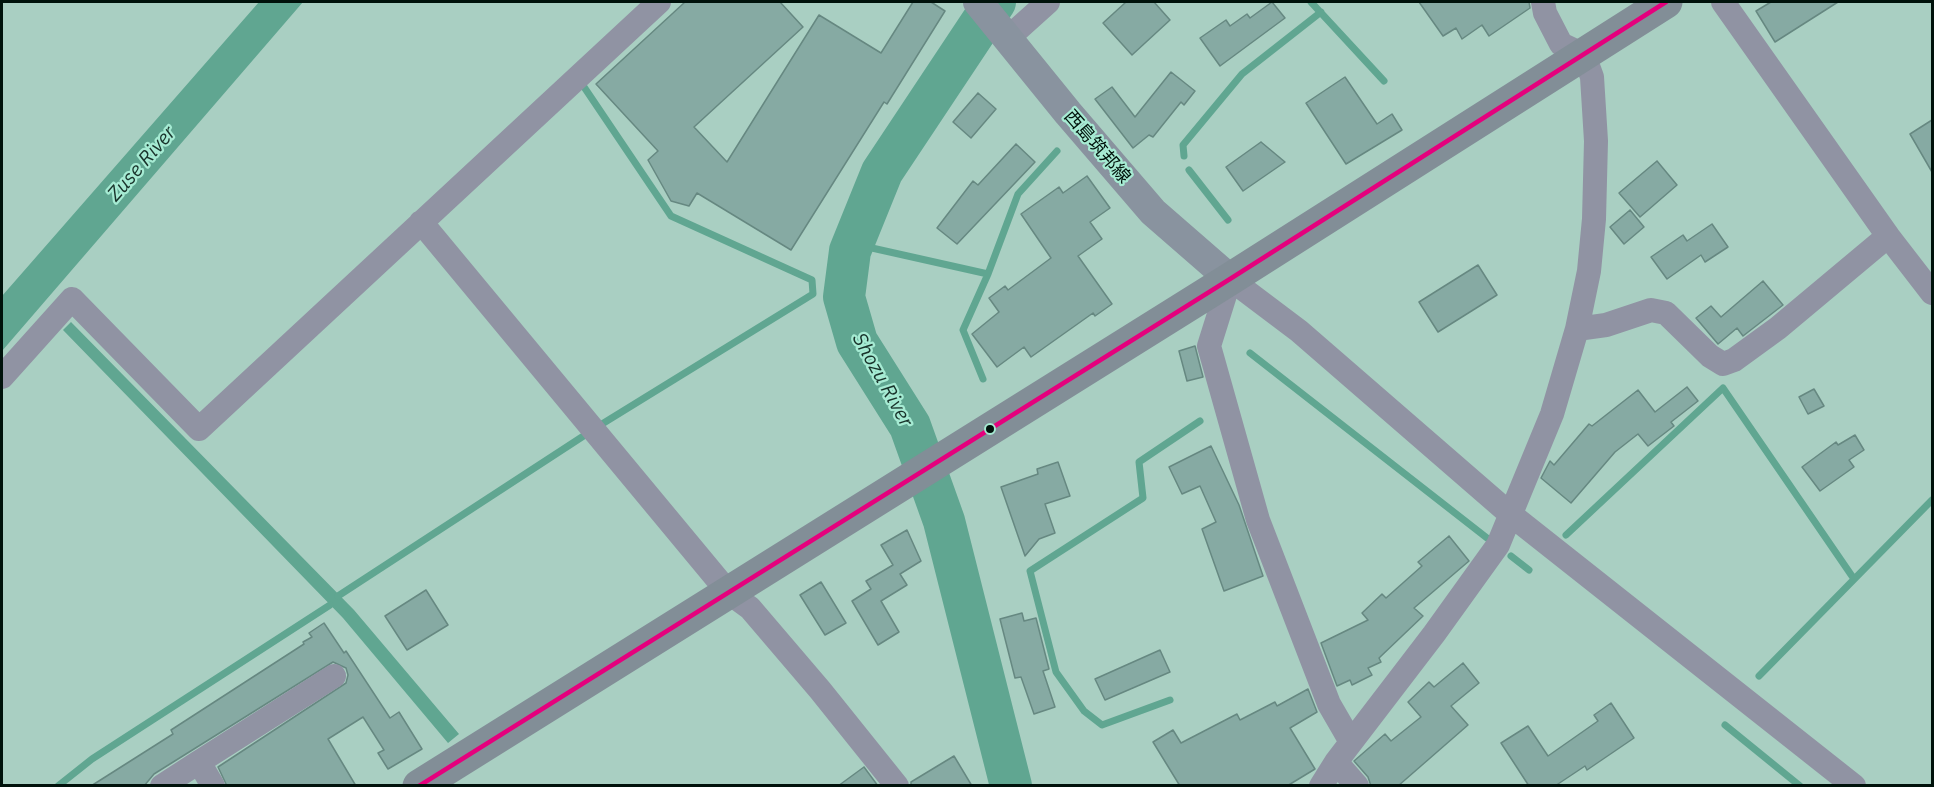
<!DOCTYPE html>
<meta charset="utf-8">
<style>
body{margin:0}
#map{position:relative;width:1934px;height:787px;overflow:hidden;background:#a9cfc2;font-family:"IBM Plex Sans",sans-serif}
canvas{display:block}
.frame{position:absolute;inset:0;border:3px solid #00120b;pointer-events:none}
</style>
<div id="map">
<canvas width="1934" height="787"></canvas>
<div class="frame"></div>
</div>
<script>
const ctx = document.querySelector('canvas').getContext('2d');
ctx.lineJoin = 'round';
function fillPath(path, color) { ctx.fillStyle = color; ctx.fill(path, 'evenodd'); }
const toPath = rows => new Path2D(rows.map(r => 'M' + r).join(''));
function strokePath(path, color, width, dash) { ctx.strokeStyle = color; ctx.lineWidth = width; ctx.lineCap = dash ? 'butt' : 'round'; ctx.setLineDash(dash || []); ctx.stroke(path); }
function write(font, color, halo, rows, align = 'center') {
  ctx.font = font + ' "IBM Plex Sans","Noto Sans JP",sans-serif'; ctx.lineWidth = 4.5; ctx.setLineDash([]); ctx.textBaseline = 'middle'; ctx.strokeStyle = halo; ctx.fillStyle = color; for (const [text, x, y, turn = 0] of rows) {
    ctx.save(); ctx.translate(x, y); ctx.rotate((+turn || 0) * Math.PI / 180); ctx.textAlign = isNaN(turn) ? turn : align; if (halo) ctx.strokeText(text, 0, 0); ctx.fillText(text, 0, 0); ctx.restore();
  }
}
const water = toPath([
 [259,2,303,2,2,351,2,296],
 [71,322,354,610,459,734,448,743,343,618,63,330]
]);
const stream = toPath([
 [1311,2,1384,81],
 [580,81,671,216,812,280,813,294,602,424],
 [1184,156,1183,145,1242,74,1321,12],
 [1189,170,1228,220],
 [850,251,863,246,988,274,963,330,983,379],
 [988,274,1018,194,1057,151],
 [1250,353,1487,538],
 [1566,535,1723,388,1854,579],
 [1511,556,1529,570],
 [338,596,585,435],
 [1759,676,1932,500],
 [1170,700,1102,725,1084,711,1056,672,1030,571,1143,498,1139,462,1200,421],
 [1725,725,1800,786],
 [58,786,92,759,330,605]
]);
const river = toPath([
 [995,2,882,172,850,251,844,297,857,342,910,426,944,521,1011,786]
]);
const building = toPath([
 [685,2,780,2,803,27,694,127,727,162,819,15,881,53,913,2,931,2,945,11,887,104,884,102,791,250,697,193,689,206,671,201,648,160,658,151,596,84,685,2],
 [1126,2,1154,2,1170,20,1132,55,1103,23,1126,2],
 [1272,2,1285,18,1220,66,1200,38,1226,20,1230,26,1247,14,1250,18,1272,2],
 [1419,2,1529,2,1530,8,1489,36,1482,25,1462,39,1456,28,1443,36,1419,2],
 [1771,2,1838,2,1775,42,1756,11,1771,2],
 [1171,72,1195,91,1184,105,1181,102,1153,137,1149,135,1133,148,1095,99,1112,87,1135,117,1171,72],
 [1345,77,1377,124,1392,114,1402,130,1346,164,1306,103,1345,77],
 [978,93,996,109,971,138,953,122,978,93],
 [1932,120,1932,172,1910,134,1932,120],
 [1261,142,1285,162,1243,191,1226,167,1261,142],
 [1016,144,1035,162,957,244,937,228,973,181,978,185,1016,144],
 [1657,161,1677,185,1640,217,1619,193,1657,161],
 [1087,176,1110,208,1090,222,1102,239,1078,256,1112,304,1095,316,1093,313,1031,357,1024,347,997,367,972,334,999,312,989,298,1005,286,1008,290,1051,258,1021,214,1059,187,1063,193,1087,176],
 [1630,210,1644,227,1624,244,1610,227,1630,210],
 [1712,224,1728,247,1705,262,1701,255,1667,279,1651,257,1683,235,1687,241,1712,224],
 [1478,265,1497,295,1438,332,1419,302,1478,265],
 [1763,281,1783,305,1743,336,1737,328,1718,344,1696,318,1711,306,1721,317,1763,281],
 [1195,346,1203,377,1187,381,1179,351,1195,346],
 [1687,387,1698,401,1671,422,1674,426,1648,446,1638,434,1615,452,1571,503,1541,478,1550,461,1554,465,1589,424,1592,426,1638,390,1655,412,1687,387],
 [1814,389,1824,406,1808,414,1799,397,1814,389],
 [1855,435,1864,450,1849,460,1854,467,1820,491,1802,467,1836,442,1838,445,1855,435],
 [1211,446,1239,505,1263,576,1224,591,1202,529,1216,522,1200,486,1182,494,1169,467,1211,446],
 [1058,462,1070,496,1045,504,1055,533,1039,539,1025,556,1001,487,1038,474,1037,469,1058,462],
 [907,530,921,561,900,574,907,585,881,601,899,632,878,645,852,601,871,589,866,581,893,565,881,545,907,530],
 [1449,536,1469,561,1414,608,1423,616,1379,658,1381,662,1368,668,1372,675,1352,685,1350,680,1337,686,1321,643,1368,620,1362,613,1382,594,1386,598,1422,566,1418,562,1449,536],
 [821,582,846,623,825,635,800,595,821,582],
 [426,590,448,625,407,650,385,616,426,590],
 [1022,613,1024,621,1036,618,1049,669,1043,671,1055,707,1034,714,1021,677,1015,678,1000,619,1022,613],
 [324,623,344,653,346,651,390,718,399,712,422,749,388,769,378,753,384,750,363,717,328,739,356,786,227,786,218,767,346,683,348,675,346,668,333,662,154,774,144,786,91,786,173,734,171,730,304,644,303,642,312,637,309,633,324,623],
 [1160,650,1170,672,1105,700,1095,679,1160,650],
 [1463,663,1479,683,1451,706,1468,725,1398,786,1371,786,1368,777,1354,761,1385,734,1391,741,1421,717,1408,702,1429,682,1434,687,1463,663],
 [1308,689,1317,712,1290,728,1315,769,1287,786,1180,786,1153,742,1173,730,1181,743,1237,714,1240,720,1275,702,1277,706,1308,689],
 [1611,703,1634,738,1587,770,1585,766,1555,786,1529,786,1501,743,1528,726,1548,756,1598,721,1594,715,1611,703],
 [954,756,972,786,911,786,911,782,954,756],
 [864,767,878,786,838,786,864,767]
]);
const minor = toPath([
 [1723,2,1888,236],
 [1008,38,1048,2],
 [421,222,728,592,750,608,820,690,897,786],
 [1577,329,1606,325,1651,310,1666,313,1710,356,1723,364,1734,360,1778,328,1888,236,1932,293],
 [2,377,72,299,199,429,659,2],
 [1351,742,1329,704,1258,520,1209,346,1230,279,1299,331,1510,514,1854,786],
 [1336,762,1357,786],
 [162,786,199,762],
 [213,786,199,762,334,676],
 [1321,786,1336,762,1434,634,1498,545,1552,414,1577,329,1589,271,1594,219,1596,141,1592,77,1584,55,1561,44,1545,13,1543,2]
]);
const major = toPath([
 [978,2,1068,113,1153,212,1230,279]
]);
const highway = toPath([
 [419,786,1230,279,1666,2]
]);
const bus1 = toPath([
 [419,786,1230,279,1666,2]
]);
const markers = [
 [990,429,5,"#00120b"]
];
const streetNames = [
 ["西島筑邦線",1097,147,49]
];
const waterNames = [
 ["Zuse River",142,164,-49],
 ["Shozu River",882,380,61]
];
fillPath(water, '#60a691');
strokePath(stream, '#60a691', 7);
strokePath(river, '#60a691', 42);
fillPath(building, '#86aaa3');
strokePath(building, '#668881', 1.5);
strokePath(minor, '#9093a3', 24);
strokePath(major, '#89939f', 30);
strokePath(highway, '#828e97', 33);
strokePath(bus1, '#e5007d', 4.5);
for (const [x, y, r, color] of markers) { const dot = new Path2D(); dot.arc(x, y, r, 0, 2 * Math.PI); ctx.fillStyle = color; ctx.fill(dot); strokePath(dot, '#a6ebd3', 2); }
write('18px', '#00120b', '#a6ebd3', streetNames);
write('italic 20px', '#19332b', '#a6ebd3', waterNames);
</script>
